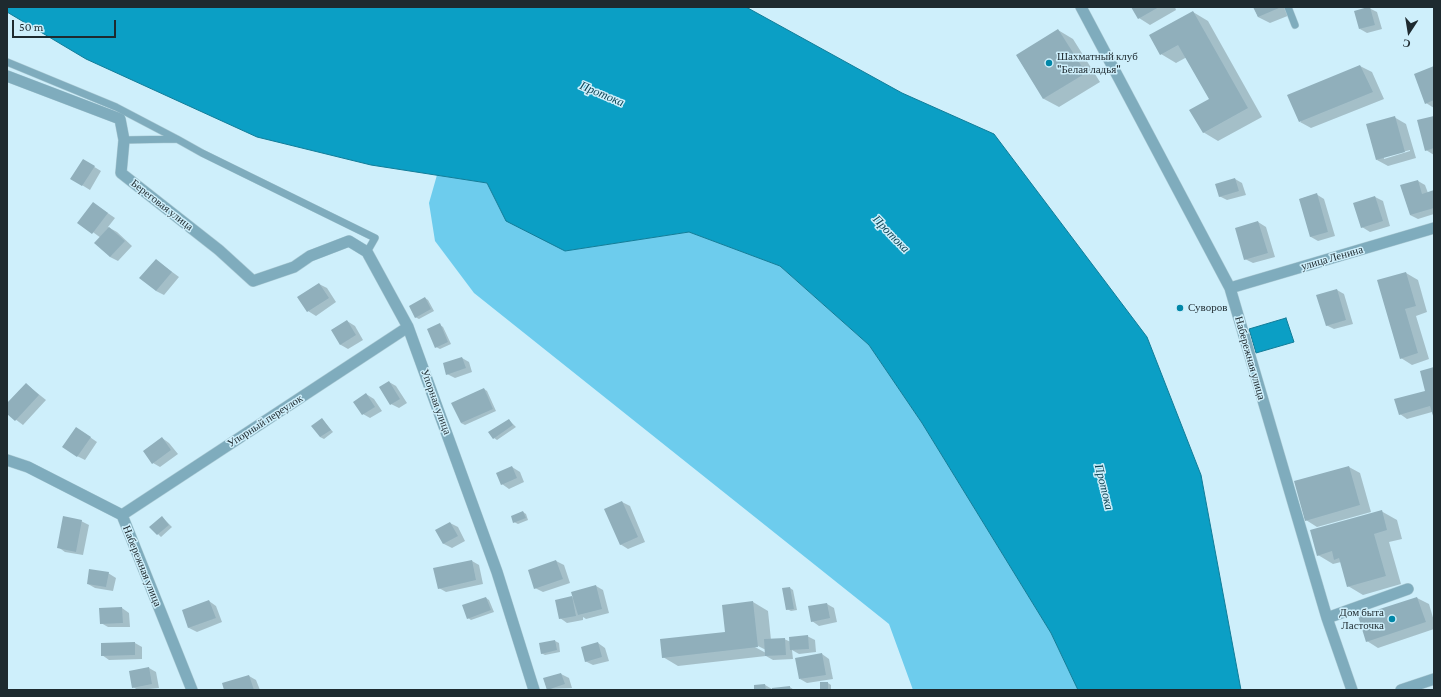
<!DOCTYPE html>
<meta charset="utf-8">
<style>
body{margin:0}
#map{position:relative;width:1441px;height:697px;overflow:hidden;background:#ceeffb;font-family:"Crimson Pro",serif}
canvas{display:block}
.frame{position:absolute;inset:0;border:8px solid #1e2a2f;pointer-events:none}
.north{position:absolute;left:1389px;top:12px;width:40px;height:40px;-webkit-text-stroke:3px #ceeffb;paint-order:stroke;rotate:192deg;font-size:11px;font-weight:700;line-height:16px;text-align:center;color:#1e2a2f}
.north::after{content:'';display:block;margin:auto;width:14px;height:18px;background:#1e2a2f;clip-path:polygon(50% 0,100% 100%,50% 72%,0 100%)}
.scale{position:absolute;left:12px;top:20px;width:104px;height:18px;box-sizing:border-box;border:2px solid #1e2a2f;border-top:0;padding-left:5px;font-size:12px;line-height:14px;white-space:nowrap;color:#1e2a2f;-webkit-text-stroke:3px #ceeffb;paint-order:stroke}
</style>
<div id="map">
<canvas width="1441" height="697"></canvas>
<div class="frame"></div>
<div class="north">С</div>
<div class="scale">50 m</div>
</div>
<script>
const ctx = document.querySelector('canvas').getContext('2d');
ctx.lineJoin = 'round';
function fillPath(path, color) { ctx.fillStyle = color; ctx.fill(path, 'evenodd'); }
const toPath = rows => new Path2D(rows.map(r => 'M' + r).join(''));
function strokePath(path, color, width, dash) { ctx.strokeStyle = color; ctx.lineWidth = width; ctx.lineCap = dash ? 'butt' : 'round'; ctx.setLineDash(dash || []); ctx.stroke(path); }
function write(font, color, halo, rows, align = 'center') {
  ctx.font = font + ' "Crimson Pro",serif'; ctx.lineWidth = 3; ctx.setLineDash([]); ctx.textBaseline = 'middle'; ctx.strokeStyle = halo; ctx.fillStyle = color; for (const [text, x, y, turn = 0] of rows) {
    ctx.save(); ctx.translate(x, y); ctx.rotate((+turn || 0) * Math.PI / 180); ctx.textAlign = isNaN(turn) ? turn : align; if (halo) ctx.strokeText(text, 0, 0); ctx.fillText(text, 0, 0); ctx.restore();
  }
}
const green = toPath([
 [437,175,487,183,501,211,565,251,689,232,780,266,869,345,922,423,1051,633,1078,690,913,690,889,624,474,293,435,241,429,203]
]);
const water = toPath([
 [7,7,746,7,902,93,994,134,1147,337,1201,475,1241,690,1078,690,1051,633,922,423,869,345,780,266,689,232,565,251,506,221,487,183,371,165,257,137,86,59,7,12,7,7],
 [1286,318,1294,342,1256,353,1249,329,1286,318]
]);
const shadow = toPath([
 [1132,7,1175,7,1176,10,1150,25,1139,18],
 [1254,7,1287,7,1290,15,1270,23,1258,17],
 [1369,8,1377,12,1382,29,1367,33,1360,29],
 [1193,12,1208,21,1262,117,1218,141,1203,132,1211,99,1187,57,1176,63,1161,54],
 [1058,30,1073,39,1100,82,1059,107,1044,99,1017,56],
 [1360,66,1372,72,1384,99,1311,128,1300,122],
 [1434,67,1434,108,1426,103],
 [1394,117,1406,124,1416,158,1388,166,1377,160],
 [1410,150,1410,151,1384,159,1384,157],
 [1434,117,1434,155,1426,150],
 [83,160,101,171,90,190,72,179],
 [1235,179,1242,183,1246,195,1227,200,1219,196],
 [1418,181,1425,185,1428,193,1434,192,1434,214,1418,219,1410,215],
 [1316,194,1324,199,1335,236,1318,241,1311,237,1300,199],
 [1375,197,1383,201,1390,226,1370,232,1362,227],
 [93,203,115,218,108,227,117,232,132,246,118,261,110,257,101,238,79,222],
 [1258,222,1266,227,1275,257,1253,263,1245,259],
 [156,260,179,277,164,295,156,291],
 [1406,273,1418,280,1427,312,1416,316,1429,359,1412,365,1401,358],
 [319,284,327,288,336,302,316,316,308,311,299,298],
 [1337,290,1344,294,1353,324,1334,329,1326,325],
 [425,298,428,300,434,311,419,319,415,317],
 [347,321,355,326,363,340,348,349,341,345,332,330],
 [440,325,443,327,451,344,440,349,436,347],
 [462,358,469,362,472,372,455,378,447,374],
 [1434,368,1434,417,1432,412,1407,419,1400,414,1427,393],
 [389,382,396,386,407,403,399,408,391,404],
 [26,384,46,400,23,425,7,413,7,405],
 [484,389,487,391,496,411,465,425,461,423],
 [366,394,374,399,382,411,370,418,363,414],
 [322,419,333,432,324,439,320,437],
 [509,420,516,427,497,440,494,438],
 [84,433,97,442,85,460,77,456],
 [162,438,169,443,178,454,160,467,153,463],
 [512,467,520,472,524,482,509,489,502,484],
 [1349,467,1360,473,1371,512,1317,527,1306,520],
 [622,502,630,506,645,542,628,549,620,544],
 [1381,511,1397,520,1402,539,1389,542,1401,584,1363,595,1348,586,1341,562,1333,564,1318,555],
 [523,512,526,514,528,520,518,524,514,522],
 [162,517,172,527,161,537,151,527],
 [81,521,89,525,83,555,65,552,58,547],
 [450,523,458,527,465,541,452,548,444,544,437,530],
 [472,561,479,565,483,584,446,592,439,588],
 [556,561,564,565,570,583,543,592,535,588],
 [108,573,116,578,113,591,95,588,88,584],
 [596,586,603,590,609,613,586,619,583,617,583,620,567,623,560,618,556,601,574,597],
 [790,588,793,590,797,610,791,611,787,609],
 [486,598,489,600,494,612,471,620,468,618],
 [1417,598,1429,604,1434,621,1434,629,1378,648,1367,641],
 [209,601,216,606,222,622,197,632,189,628,183,611],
 [753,602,768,611,771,640,784,639,791,642,807,636,815,640,816,652,799,654,792,650,793,659,773,660,766,656,678,666,663,657,727,633],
 [754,644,766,650,766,653,753,646],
 [827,604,834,608,837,622,819,626,812,621],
 [122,608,129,613,130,627,108,627,101,623],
 [555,641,559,643,560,652,545,655,541,653],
 [135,643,142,647,142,659,109,660,102,655],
 [598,643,605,648,609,661,593,665,585,661],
 [822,654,829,659,833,679,807,683,800,679],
 [149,668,156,672,159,688,138,690,133,687],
 [561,674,569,678,572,688,547,689,544,679],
 [249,676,256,680,260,690,225,690],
 [828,683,831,685,831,690,821,690],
 [765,685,772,689,790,687,794,690,755,690]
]);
const building = toPath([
 [1131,7,1159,7,1138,19],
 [1253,7,1279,7,1279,8,1258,17],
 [1368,7,1370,7,1375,25,1359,29,1354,11],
 [1193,11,1248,108,1203,133,1189,110,1209,99,1178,45,1160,55,1149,35],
 [1058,29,1086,73,1043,99,1016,55],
 [1360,65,1373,92,1299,122,1287,95],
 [1434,66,1434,100,1425,104,1414,74],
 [1395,116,1405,152,1376,160,1366,124],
 [1434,116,1434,148,1425,151,1417,120],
 [83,159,95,166,82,186,70,179],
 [1235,178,1239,191,1219,197,1215,184],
 [1418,180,1422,194,1434,190,1434,208,1410,215,1400,185],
 [1317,193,1328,232,1310,237,1299,199],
 [1375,196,1383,221,1361,228,1353,203],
 [93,202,108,213,92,234,77,223],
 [1258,221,1268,253,1244,260,1235,228],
 [109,227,125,241,110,257,94,243],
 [156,259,172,272,156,291,139,278],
 [1406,272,1416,306,1405,309,1418,353,1400,359,1377,280],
 [319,283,329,298,307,312,297,297],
 [1337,289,1346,320,1326,326,1316,295],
 [425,297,431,309,415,318,409,306],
 [347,320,356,335,340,345,331,330],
 [440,323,448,342,435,348,427,329],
 [462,357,466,368,446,375,443,363],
 [1434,367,1434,419,1430,406,1399,415,1394,399,1425,391,1420,371],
 [389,381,400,399,390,405,379,387],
 [26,383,39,395,15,421,7,414,7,403],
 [484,388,493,409,461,423,451,403],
 [366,393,375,407,362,415,353,402],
 [322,418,331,430,320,437,311,426],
 [509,419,513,425,493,439,488,432],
 [76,427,91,437,77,457,62,447],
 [162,437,171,450,152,464,143,451],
 [512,466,517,478,501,485,496,473],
 [1349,466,1360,505,1305,521,1294,481],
 [622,501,638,537,620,545,604,509],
 [1382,510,1387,530,1374,534,1386,576,1347,587,1339,558,1334,560,1332,551,1317,556,1310,530],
 [523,511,526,518,513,523,511,516],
 [63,516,82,520,76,552,57,548],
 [162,516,169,525,157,535,149,527],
 [450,522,458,536,443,544,435,530],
 [472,560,476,580,438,589,433,568],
 [556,560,563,579,534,589,528,570],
 [89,569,109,572,106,587,87,584],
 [596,585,602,609,578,615,571,592],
 [790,587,794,609,786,610,782,588],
 [572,596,576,616,559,619,555,600],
 [486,597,491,610,467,619,462,605],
 [1417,597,1426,622,1366,642,1358,616],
 [209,600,216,618,188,628,182,610],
 [753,601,758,647,662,658,660,639,725,632,722,605],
 [827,603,830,618,811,622,808,606],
 [122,607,123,623,100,624,99,608],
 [808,635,809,649,790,650,789,637],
 [785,638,786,655,765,656,764,639],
 [555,640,557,650,541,654,539,643],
 [135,642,135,655,101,656,101,643],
 [598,642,602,657,585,662,581,647],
 [822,653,826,675,799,679,795,658],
 [149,667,152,684,132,688,129,671],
 [561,673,565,684,547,690,543,678],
 [249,675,254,690,224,690,222,683],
 [820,682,828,682,828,690,820,690],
 [765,684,766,690,754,690,754,685],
 [790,686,790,690,772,690,772,688]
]);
const service = toPath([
 [1288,7,1295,25],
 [7,62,116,107,177,139,124,140],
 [177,139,202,153,375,238,367,252]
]);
const minor = toPath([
 [1081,7,1230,288,1327,618],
 [7,76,120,119,124,140,121,173,219,250,253,281,294,267,310,256,349,241,367,252,408,327,497,572,534,690],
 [1230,288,1434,228],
 [7,460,28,467,122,515,192,690],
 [122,515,408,327],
 [1352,690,1327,618,1408,589],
 [1401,690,1434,679]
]);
const markers = [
 [1049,63,4,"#0087a8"],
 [1180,308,4,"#0087a8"],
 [1392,619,4,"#0087a8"]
];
const poiNames = [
 ["Шахматный клуб",1057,57],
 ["\"Белая ладья\"",1057,70],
 ["Суворов",1188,308],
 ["Дом быта",1384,613,"right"],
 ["Ласточка",1384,626,"right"]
];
const streetNames = [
 ["Береговая улица",162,205,38],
 ["улица Ленина",1332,258,-16],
 ["Набережная улица",1250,358,74],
 ["Упорная улица",436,402,70],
 ["Упорный переулок",265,421,-33],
 ["Набережная улица",142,566,68]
];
const waterNames = [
 ["Протока",602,94,23],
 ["Протока",891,234,46],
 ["Протока",1104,487,76]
];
fillPath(green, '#6dcced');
fillPath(water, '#0b9fc5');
strokePath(water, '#117c98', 1);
fillPath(shadow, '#0003');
fillPath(building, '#90afbb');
strokePath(service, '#aeccd6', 8);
strokePath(minor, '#aeccd6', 12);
strokePath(service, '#7facbd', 7);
strokePath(minor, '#7facbd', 11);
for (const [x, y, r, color] of markers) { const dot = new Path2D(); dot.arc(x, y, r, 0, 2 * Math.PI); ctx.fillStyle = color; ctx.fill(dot); strokePath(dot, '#ceeffb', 1.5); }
write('11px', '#1e2a2f', '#ceeffb', poiNames, 'left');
write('11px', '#1e2a2f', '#ceeffb', streetNames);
write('italic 12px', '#0e4454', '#ceeffb', waterNames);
</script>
